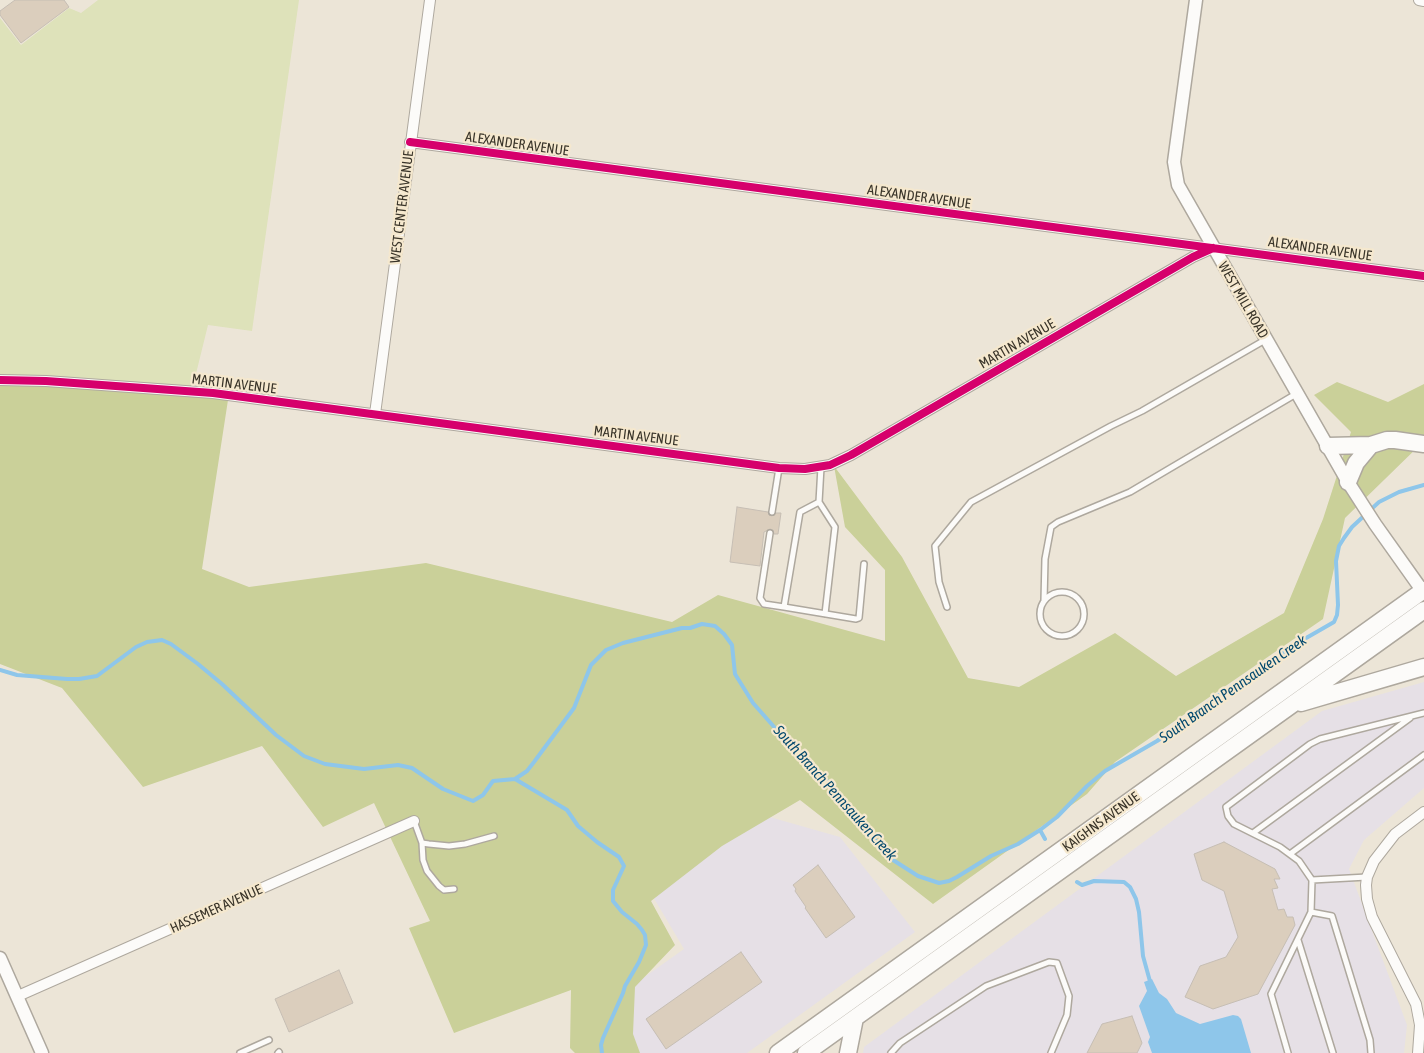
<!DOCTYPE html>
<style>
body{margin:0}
canvas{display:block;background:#ece5d7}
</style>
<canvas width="1424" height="1053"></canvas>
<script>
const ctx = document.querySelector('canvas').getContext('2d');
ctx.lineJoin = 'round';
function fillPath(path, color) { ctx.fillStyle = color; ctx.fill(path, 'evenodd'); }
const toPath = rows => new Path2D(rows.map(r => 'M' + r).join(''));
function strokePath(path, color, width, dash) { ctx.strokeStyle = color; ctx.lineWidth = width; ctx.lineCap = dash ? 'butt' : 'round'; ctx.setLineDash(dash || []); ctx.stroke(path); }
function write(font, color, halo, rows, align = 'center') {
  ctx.font = font + ' "Asap Condensed",sans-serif'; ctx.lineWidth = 4.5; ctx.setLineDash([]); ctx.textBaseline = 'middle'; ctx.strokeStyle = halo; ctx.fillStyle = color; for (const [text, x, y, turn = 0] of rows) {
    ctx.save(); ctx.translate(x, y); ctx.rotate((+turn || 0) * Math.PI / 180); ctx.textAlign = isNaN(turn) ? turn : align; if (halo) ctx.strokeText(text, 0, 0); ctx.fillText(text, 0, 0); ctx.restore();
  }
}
const commercial = toPath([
 [1424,682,1424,788,1364,840,1349,869,1407,1025,1404,1053,863,1053,864,1047,1322,711],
 [759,814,840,837,915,932,747,1053,634,1053,629,988,684,949,649,890]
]);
const green = toPath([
 [98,0,299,0,252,331,208,325,192,390,0,385,0,18,21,45,69,8,81,13]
]);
const forest = toPath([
 [1337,382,1388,402,1424,384,1424,441,1345,518,1323,619,1115,762,1087,794,933,904,800,800,722,846,651,901,675,945,635,987,633,1034,640,1053,575,1053,570,1048,571,990,454,1033,409,928,430,921,374,803,323,827,262,746,143,787,62,688,0,664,0,385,192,390,228,400,202,569,249,587,426,563,672,622,718,595,885,641,885,570,845,527,834,466,902,557,968,678,1019,687,1115,633,1176,676,1284,613,1323,519,1351,432,1314,395]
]);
const water = toPath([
 [1152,979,1159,993,1167,999,1176,1013,1200,1024,1233,1015,1238,1016,1241,1019,1251,1053,1152,1053,1148,1042,1150,1037,1139,1006,1147,991,1144,982]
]);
const stream = toPath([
 [0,670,17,675,67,679,79,679,97,676,136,647,147,642,162,640,171,644,198,664,222,684,276,735,304,756,325,764,364,769,398,765,412,768,443,789,473,801,483,795,493,781,515,779,527,771,534,762,574,708,591,665,606,650,623,643,682,628,690,628,702,624,715,626,724,634,732,645,735,674,753,703,775,728,807,758,863,822,883,851,893,860,918,876,939,883,949,881,957,877,991,856,1018,844,1040,830,1057,817,1087,786,1105,771,1157,741,1182,724,1215,698,1266,665,1294,645,1334,622,1337,615,1338,605,1336,561,1339,546,1344,538,1352,527,1379,502,1399,492,1424,485],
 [515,779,567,810,578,826,597,842,619,857,624,866,613,890,613,901,622,912,637,924,642,930,645,935,646,945,639,962,625,986,623,993,603,1038,601,1045,602,1053],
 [1040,830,1045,839],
 [1077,882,1082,885,1094,881,1124,882,1130,887,1136,899,1139,912,1143,956,1151,985]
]);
const building = toPath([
 [15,0,64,0,69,7,21,43,0,15,0,11,15,0],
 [737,507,768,512,769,515,772,516,776,513,781,513,778,534,774,534,773,530,770,529,764,532,760,566,730,562,737,507],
 [1224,842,1275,869,1280,879,1274,879,1278,888,1272,889,1278,910,1284,909,1287,917,1293,917,1295,925,1258,994,1213,1009,1185,997,1200,966,1226,957,1238,937,1224,891,1202,880,1194,854,1224,842],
 [818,865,855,917,826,938,805,908,806,907,795,891,796,889,793,885,818,865],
 [741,952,762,982,666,1049,646,1019,741,952],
 [339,970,353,1003,289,1032,275,999,339,970],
 [1132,1016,1142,1043,1137,1053,1087,1053,1102,1024,1132,1016]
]);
const service = toPath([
 [821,467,819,502,835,527,825,614],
 [819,502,800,512,784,607,856,619,859,618,864,564],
 [772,512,779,468],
 [770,533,760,598,764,604,784,607],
 '1040 614a22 22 0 1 1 44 0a22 22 0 1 1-44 0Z',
 [1044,601,1045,559,1051,527,1058,522,1130,492,1296,394],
 [947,607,939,582,935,546,971,502,1111,426,1142,411,1265,340],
 [414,821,422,843,429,844,449,846,465,844,494,836],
 [1253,833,1410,718],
 [422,843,423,860,427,871,439,886,444,890,454,889],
 [1290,854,1424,755],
 [1312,880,1367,877],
 [1311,912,1332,916,1370,1040,1371,1053],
 [1298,940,1333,1053],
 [240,1053,269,1040],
 [278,1053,279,1052],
 [891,1053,900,1043,986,986,1049,962,1057,963,1069,996,1067,1015,1051,1053],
 [1288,1053,1271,994,1311,912,1312,880,1299,861,1280,847,1234,824,1228,816,1226,807,1310,744,1320,739,1424,713]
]);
const minor = toPath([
 [1419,0,1424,1],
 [410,142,1424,276],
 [0,380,46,381,213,393,779,468,805,469,830,465,851,455,1193,257,1213,248],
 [375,414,430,0],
 [18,996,414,821],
 [1418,1053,1420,1025,1416,1004,1372,917,1367,899,1366,885,1367,877,1374,861,1395,834,1424,812]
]);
const tertiary = toPath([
 [1196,0,1174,162,1178,185,1348,482,1375,524,1424,593],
 [0,958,42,1053]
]);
const trunk = toPath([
 [1328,446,1371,445,1387,440,1395,440,1424,444],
 [1348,482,1356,463,1371,445],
 [1301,703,1424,667],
 [778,1053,1424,590],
 [806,1053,1424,610],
 [848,1053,855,1018]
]);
const cycleway = toPath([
 [410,142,1424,276],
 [0,380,46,381,213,393,779,468,805,469,830,465,851,455,1193,257,1213,248]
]);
const streetNames = [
 ["ALEXANDER AVENUE",517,144,8],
 ["ALEXANDER AVENUE",919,197,8],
 ["WEST CENTER AVENUE",402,207,-83],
 ["ALEXANDER AVENUE",1320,249,8],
 ["WEST MILL ROAD",1243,300,60],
 ["MARTIN AVENUE",1017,344,-30],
 ["MARTIN AVENUE",234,384,7],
 ["MARTIN AVENUE",636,436,7],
 ["KAIGHNS AVENUE",1101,822,-36],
 ["HASSEMER AVENUE",216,909,-24]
];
const waterNames = [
 ["South Branch Pennsauken Creek",1233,689,-35],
 ["South Branch Pennsauken Creek",835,793,48]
];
fillPath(commercial, '#e6e0e6');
fillPath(green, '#dee2ba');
fillPath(forest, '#cad099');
fillPath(water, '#8ec6ea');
strokePath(stream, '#8ec6ea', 4);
fillPath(building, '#dbcebd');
strokePath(building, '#c6beb4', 1);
strokePath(service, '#aea89e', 8);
strokePath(minor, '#aea89e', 12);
strokePath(tertiary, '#aea89e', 15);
strokePath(trunk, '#aea89e', 19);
strokePath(service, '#fcfbf9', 5);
strokePath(minor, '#fcfbf9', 10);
strokePath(tertiary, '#fcfbf9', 12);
strokePath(trunk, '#fcfbf9', 16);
strokePath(cycleway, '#d6006c', 8);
write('14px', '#393429', '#f5e8ce', streetNames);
write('italic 15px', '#03496e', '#f5e8ce', waterNames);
</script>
